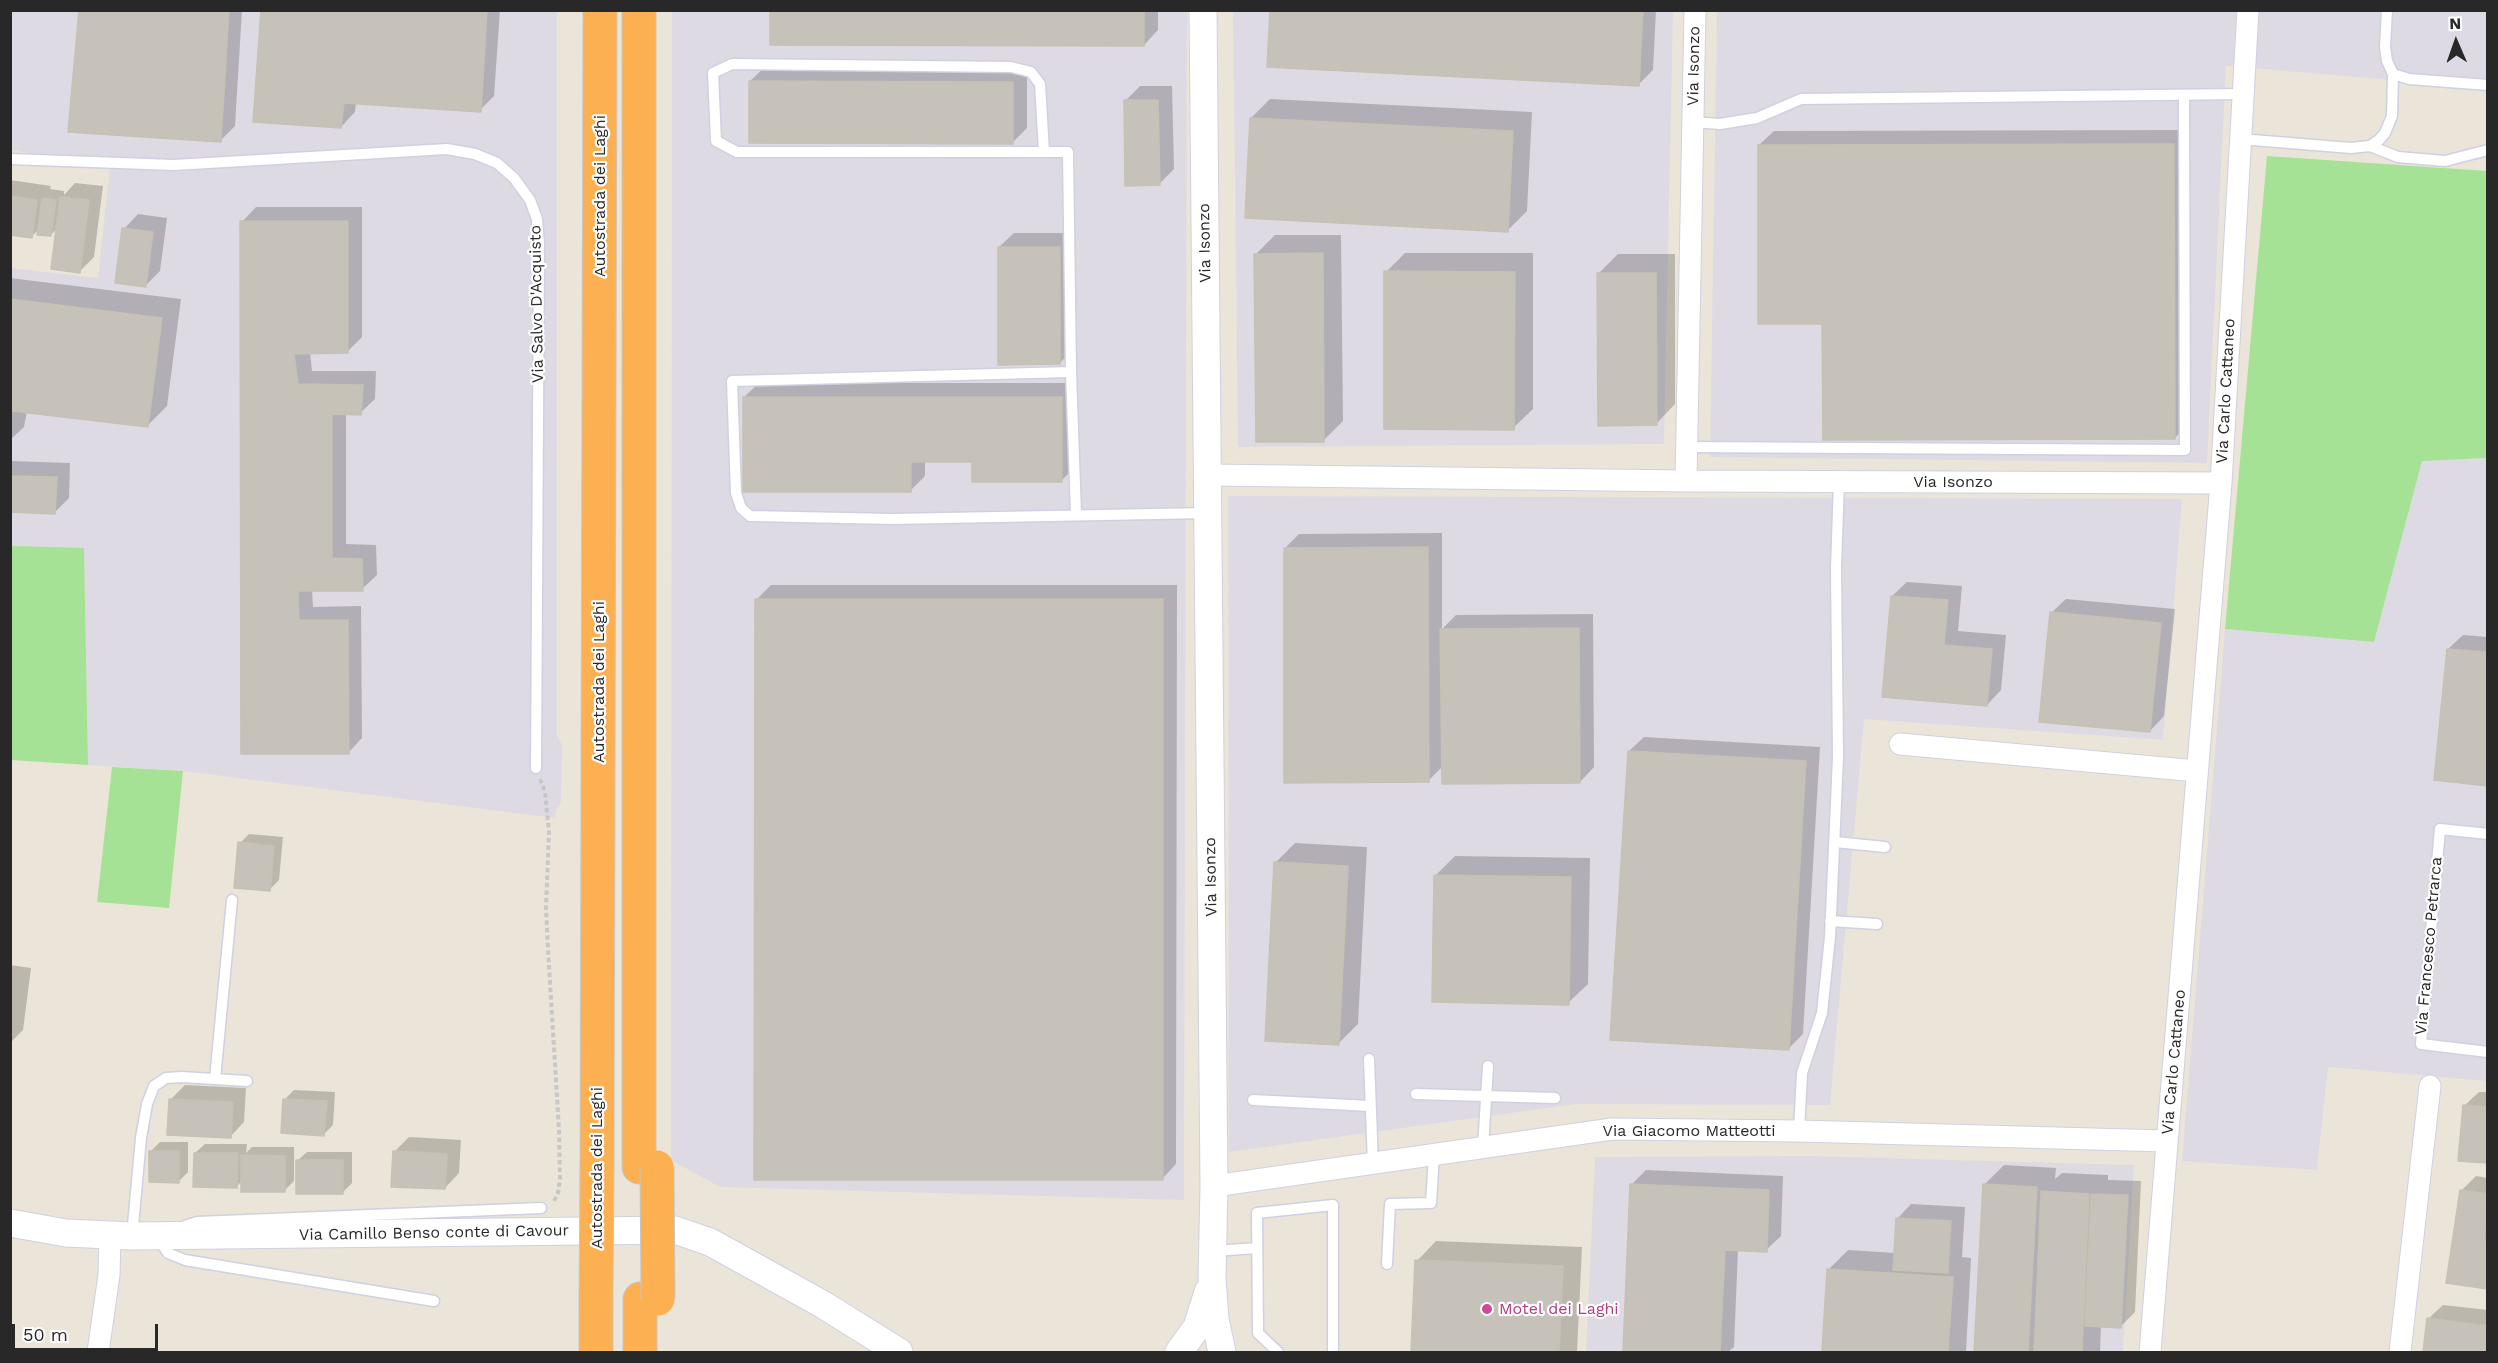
<!DOCTYPE html>
<style>
body{margin:0}
#map{position:relative;width:2498px;height:1363px;overflow:hidden;background:#ebe5d9;font-family:"Work Sans",sans-serif}
canvas{display:block}
.frame{position:absolute;inset:0;border:12px solid #282828;pointer-events:none}
.north{position:absolute;left:2426px;top:12px;width:60px;height:60px;-webkit-text-stroke:4px #fff;paint-order:stroke;rotate:358deg;font-size:16px;font-weight:700;line-height:24px;text-align:center;color:#282828}
.north::after{content:'';display:block;margin:auto;width:21px;height:27px;background:#282828;clip-path:polygon(50% 0,100% 100%,50% 72%,0 100%)}
.scale{position:absolute;left:12px;top:1324px;width:146px;height:27px;box-sizing:border-box;border:3px solid #282828;border-top:0;padding-left:8px;font-size:18px;line-height:21px;white-space:nowrap;color:#282828;-webkit-text-stroke:4px #fff;paint-order:stroke}
</style>
<div id="map">
<canvas width="2498" height="1363"></canvas>
<div class="frame"></div>
<div class="north">N</div>
<div class="scale">50 m</div>
</div>
<script>
const ctx = document.querySelector('canvas').getContext('2d');
ctx.lineJoin = 'round';
function fillPath(path, color) { ctx.fillStyle = color; ctx.fill(path, 'evenodd'); }
const toPath = rows => new Path2D(rows.map(r => 'M' + r).join(''));
function strokePath(path, color, width, dash) { ctx.strokeStyle = color; ctx.lineWidth = width; ctx.lineCap = dash ? 'butt' : 'round'; ctx.setLineDash(dash || []); ctx.stroke(path); }
function write(font, color, halo, rows, align = 'center') {
  ctx.font = font + ' "Work Sans",sans-serif'; ctx.lineWidth = 4.5; ctx.setLineDash([]); ctx.textBaseline = 'middle'; ctx.strokeStyle = halo; ctx.fillStyle = color; for (const [text, x, y, turn = 0] of rows) {
    ctx.save(); ctx.translate(x, y); ctx.rotate((+turn || 0) * Math.PI / 180); ctx.textAlign = isNaN(turn) ? turn : align; if (halo) ctx.strokeText(text, 0, 0); ctx.fillText(text, 0, 0); ctx.restore();
  }
}
const industrial = toPath([
 [11,11,557,11,557,735,562,745,561,802,556,810,555,818,183,771,88,765,84,549,11,546,11,268,98,278,110,167,11,150],
 [672,11,1187,11,1184,1200,720,1187,671,1160],
 [1233,11,1673,11,1664,444,1238,447],
 [1717,11,2487,11,2487,88,2226,66,2207,463,1710,457],
 [2487,458,2487,1081,2328,1067,2317,1170,2182,1161,2225,629,2374,642,2422,460],
 [1228,496,2182,499,2163,740,1864,719,1830,1105,1576,1104,1229,1152],
 [1809,1156,2134,1165,2123,1352,1586,1352,1595,1157]
]);
const green = toPath([
 [2267,156,2487,171,2487,458,2422,461,2374,642,2225,629],
 [11,546,84,548,88,765,11,760],
 [112,767,183,771,169,908,97,902]
]);
const shadow = toPath([
 [80,10,242,10,235,126,220,141],
 [263,10,500,10,494,96,480,110,356,103,355,112,341,127],
 [772,10,1158,10,1158,30,1144,45],
 [1272,10,1656,10,1653,70,1638,85],
 [765,67,1027,68,1027,128,1012,143,750,81],
 [1140,86,1172,86,1174,169,1159,184,1125,101],
 [1270,99,1532,112,1527,211,1508,230,1251,118],
 [2188,130,2189,423,2175,438,1824,322,1759,145,1774,131],
 [10,180,51,186,50,189,64,191,64,195,75,183,103,186,94,257,80,271,57,228,51,235,39,229,32,236,10,233],
 [256,207,362,207,362,337,348,351,310,352,312,371,376,371,375,399,360,413,346,413,346,544,376,545,377,575,362,589,312,590,313,607,361,606,362,738,348,753,242,753,242,222],
 [138,214,167,218,160,271,146,285,124,229],
 [1014,233,1074,233,1074,348,1060,363,999,247],
 [1275,235,1341,235,1343,421,1324,440,1256,254],
 [1405,253,1533,253,1533,409,1513,428,1386,272],
 [1618,254,1675,254,1675,404,1656,424,1598,274],
 [10,278,181,299,167,406,148,425,27,411,24,427,10,440],
 [759,383,1076,383,1076,466,1061,481,973,461,925,461,925,476,910,491,744,397],
 [10,461,70,463,69,498,55,512,10,510],
 [1442,533,1442,629,1456,615,1593,614,1594,767,1580,782,1443,766,1428,781,1285,548,1299,534],
 [1907,582,1962,586,1958,631,2006,635,2001,690,1987,705,1892,596],
 [771,585,1177,585,1176,1164,1162,1179,756,600],
 [2066,599,2175,609,2164,716,2150,731,2051,613],
 [2463,635,2488,637,2488,784,2448,649],
 [1644,737,1820,747,1803,1034,1788,1049,1629,751],
 [249,834,283,837,279,880,269,890,240,843],
 [1295,843,1367,847,1358,1024,1338,1044,1276,862],
 [1455,856,1590,858,1588,984,1568,1003,1436,875],
 [10,965,31,968,23,1030,10,1043],
 [185,1085,246,1088,244,1122,230,1137,171,1099],
 [294,1090,335,1092,333,1125,324,1134,285,1099],
 [2479,1092,2488,1092,2488,1162,2464,1106],
 [409,1137,461,1140,459,1173,445,1188,394,1152],
 [160,1142,188,1142,188,1172,179,1181,151,1151],
 [205,1144,247,1144,246,1153,252,1147,294,1147,294,1181,285,1190,243,1180,237,1186,195,1153],
 [307,1152,352,1152,352,1183,342,1193,297,1161],
 [2004,1165,2056,1168,2055,1179,2062,1173,2108,1175,2108,1180,2141,1181,2135,1312,2121,1326,2101,1325,2100,1352,1975,1352,1984,1185],
 [1646,1170,1783,1176,1781,1236,1766,1250,1738,1249,1734,1347,1728,1352,1624,1352,1632,1184],
 [2476,1176,2488,1178,2488,1288,2462,1190],
 [1911,1204,1965,1207,1962,1257,1971,1258,1966,1352,1823,1352,1828,1270,1848,1250,1895,1253,1897,1219],
 [1436,1241,1582,1247,1577,1352,1413,1352,1417,1261],
 [2443,1305,2488,1310,2488,1352,2424,1352,2428,1319]
]);
const building = toPath([
 [79,10,229,10,221,142,68,132,79,10],
 [261,10,487,10,481,112,344,103,341,128,253,122,261,10],
 [770,10,1144,10,1144,46,770,45,770,10],
 [1270,10,1643,10,1639,86,1267,67,1270,10],
 [749,81,1013,82,1013,144,749,143,749,81],
 [1124,100,1158,100,1160,185,1125,186,1124,100],
 [1250,118,1513,131,1508,232,1245,218,1250,118],
 [2174,144,2175,439,1823,440,1822,324,1758,324,1758,145,2174,144],
 [10,196,37,200,32,238,10,235,10,196],
 [60,197,89,200,80,273,51,269,60,197],
 [42,198,56,200,51,236,37,235,42,198],
 [240,221,348,221,348,353,294,354,298,384,363,385,361,415,332,414,332,558,362,559,363,591,298,591,299,620,348,620,349,754,241,754,240,221],
 [122,228,153,232,146,287,115,283,122,228],
 [998,247,1060,247,1060,364,998,365,998,247],
 [1323,253,1324,442,1256,442,1254,254,1323,253],
 [1384,271,1515,272,1514,430,1384,429,1384,271],
 [1597,273,1656,273,1657,425,1598,426,1597,273],
 [10,299,162,318,148,427,12,411,10,417,10,299],
 [743,397,1062,397,1062,482,972,482,972,462,911,462,911,492,743,492,743,397],
 [10,476,57,477,55,514,10,512,10,476],
 [1428,547,1429,782,1284,783,1284,548,1428,547],
 [1891,596,1948,600,1944,645,1992,649,1987,706,1882,697,1891,596],
 [755,599,1163,599,1163,1180,754,1180,755,599],
 [2050,612,2161,623,2150,732,2039,722,2050,612],
 [1579,628,1580,783,1442,784,1440,629,1579,628],
 [2447,649,2488,652,2488,786,2434,780,2447,649],
 [1628,751,1806,761,1789,1050,1610,1040,1628,751],
 [238,842,274,846,270,891,234,888,238,842],
 [1274,862,1348,866,1339,1045,1265,1041,1274,862],
 [1434,875,1571,877,1569,1005,1432,1002,1434,875],
 [169,1099,233,1102,231,1138,167,1135,169,1099],
 [283,1099,327,1101,324,1136,281,1133,283,1099],
 [2463,1105,2488,1107,2488,1163,2458,1161,2463,1105],
 [149,1151,179,1151,179,1183,149,1182,149,1151],
 [393,1151,447,1154,445,1189,391,1187,393,1151],
 [194,1153,238,1153,237,1188,193,1187,194,1153],
 [241,1155,285,1156,285,1192,241,1192,241,1155],
 [296,1160,343,1160,343,1194,296,1194,296,1160],
 [1630,1184,1769,1190,1767,1252,1725,1250,1720,1352,1623,1352,1630,1184],
 [1983,1184,2037,1187,2028,1352,1974,1352,1983,1184],
 [2460,1190,2488,1194,2484,1240,2488,1240,2488,1289,2446,1283,2460,1190],
 [2041,1191,2089,1194,2082,1352,2034,1352,2041,1191],
 [2091,1194,2128,1195,2121,1328,2085,1326,2091,1194],
 [1896,1218,1951,1221,1948,1273,1893,1270,1896,1218],
 [1415,1260,1563,1266,1559,1352,1411,1352,1415,1260],
 [1827,1269,1953,1277,1948,1352,1822,1352,1827,1269],
 [2427,1318,2488,1326,2488,1352,2423,1352,2427,1318]
]);
const path = toPath([
 [540,779,545,792,549,832,546,908,548,949,559,1130,560,1179,558,1193,553,1203]
]);
const service = toPath([
 [2393,74,2409,79,2488,85],
 [1693,122,1720,124,1757,118,1801,99,2242,94],
 [2240,139,2351,148,2370,146,2379,140,2385,133,2392,116,2393,74,2387,61,2385,47,2387,10],
 [2370,146,2398,157,2445,161,2488,150],
 [1044,152,1040,84,1031,72,1011,67,732,64,713,73,716,141,737,152,1068,152,1071,372,732,381,736,493,741,508,750,516,892,519,1207,513],
 [10,159,174,165,447,149,475,154,497,163,514,178,530,200,537,219,539,245,536,768],
 [1071,372,1076,514],
 [1687,447,2185,450,2184,95],
 [2488,834,2440,829,2421,1044,2488,1052],
 [1835,842,1885,847],
 [1830,921,1877,924],
 [1369,1059,1373,1164],
 [215,1079,232,900],
 [1416,1094,1555,1098],
 [1253,1100,1370,1106],
 [1799,1131,1802,1073,1822,1013,1830,937,1838,757,1836,568,1839,481],
 [1483,1148,1488,1066],
 [185,1226,197,1222,541,1208],
 [132,1236,141,1138,147,1104,154,1086,166,1078,182,1077,247,1081],
 [159,1239,168,1253,185,1260,434,1301],
 [1214,1251,1257,1248],
 [1387,1264,1390,1204,1431,1203,1434,1155],
 [1278,1352,1258,1333,1257,1213,1333,1205,1333,1352]
]);
const minor = toPath([
 [1208,475,1686,481,2221,483],
 [1686,481,1695,10],
 [1900,744,2197,771],
 [1214,1186,1612,1129,1799,1131,2167,1141],
 [98,1352,109,1275,110,1235],
 [2150,1352,2221,483,2248,10],
 [2400,1352,2430,1086]
]);
const tertiary = toPath([
 [1203,10,1214,1186,1212,1279,1215,1319,1222,1352],
 [10,1223,66,1233,132,1236,675,1230,710,1242,822,1304,899,1352],
 [1179,1352,1197,1327,1208,1292]
]);
const motorway = toPath([
 [639,10,639,1167],
 [597,1168,600,10],
 [596,1352,596,1299],
 [640,1352,640,1299]
]);
const motorwayBridge = toPath([
 [657,1167,658,1299],
 [596,1299,597,1168]
]);
const markers = [
 [1487,1309,6,"#d1479c"]
];
const streetNames = [
 ["Via Isonzo",1694,66,-89],
 ["Autostrada dei Laghi",600,196,-90],
 ["Via Isonzo",1205,243,-91],
 ["Via Salvo D'Acquisto",537,304,-91],
 ["Via Carlo Cattaneo",2226,391,-87],
 ["Via Isonzo",1953,482],
 ["Autostrada dei Laghi",599,682,-90],
 ["Via Isonzo",1211,877,-91],
 ["Via Francesco Petrarca",2429,946,-85],
 ["Via Carlo Cattaneo",2174,1062,-85],
 ["Via Giacomo Matteotti",1689,1131],
 ["Autostrada dei Laghi",597,1168,-90],
 ["Via Camillo Benso conte di Cavour",434,1233,-1]
];
const hotelNames = [
 ["Motel dei Laghi",1499,1309]
];
fillPath(industrial, '#dedae3');
fillPath(green, '#a6e295');
fillPath(shadow, '#0003');
fillPath(building, '#c6c2b9');
strokePath(building, '#c6c1b3', 1.5);
strokePath(service, '#cfd0e1', 13);
strokePath(minor, '#cfd0e1', 23);
strokePath(tertiary, '#cfd0e1', 29);
strokePath(motorway, '#c7c7c7', 35);
strokePath(path, '#c7c7c7', 4, [4.5, 3]);
strokePath(service, '#fff', 10);
strokePath(minor, '#fff', 21);
strokePath(tertiary, '#fff', 27);
strokePath(motorway, '#fdb052', 33);
strokePath(motorwayBridge, '#c7c7c7', 35, []);
strokePath(motorwayBridge, '#fdb052', 33);
for (const [x, y, r, color] of markers) { const dot = new Path2D(); dot.arc(x, y, r, 0, 2 * Math.PI); ctx.fillStyle = color; ctx.fill(dot); strokePath(dot, '#fff', 2); }
write('16px', '#282828', '#fff', streetNames);
write('16px', '#b23c85', '#fff', hotelNames, 'left');
</script>
